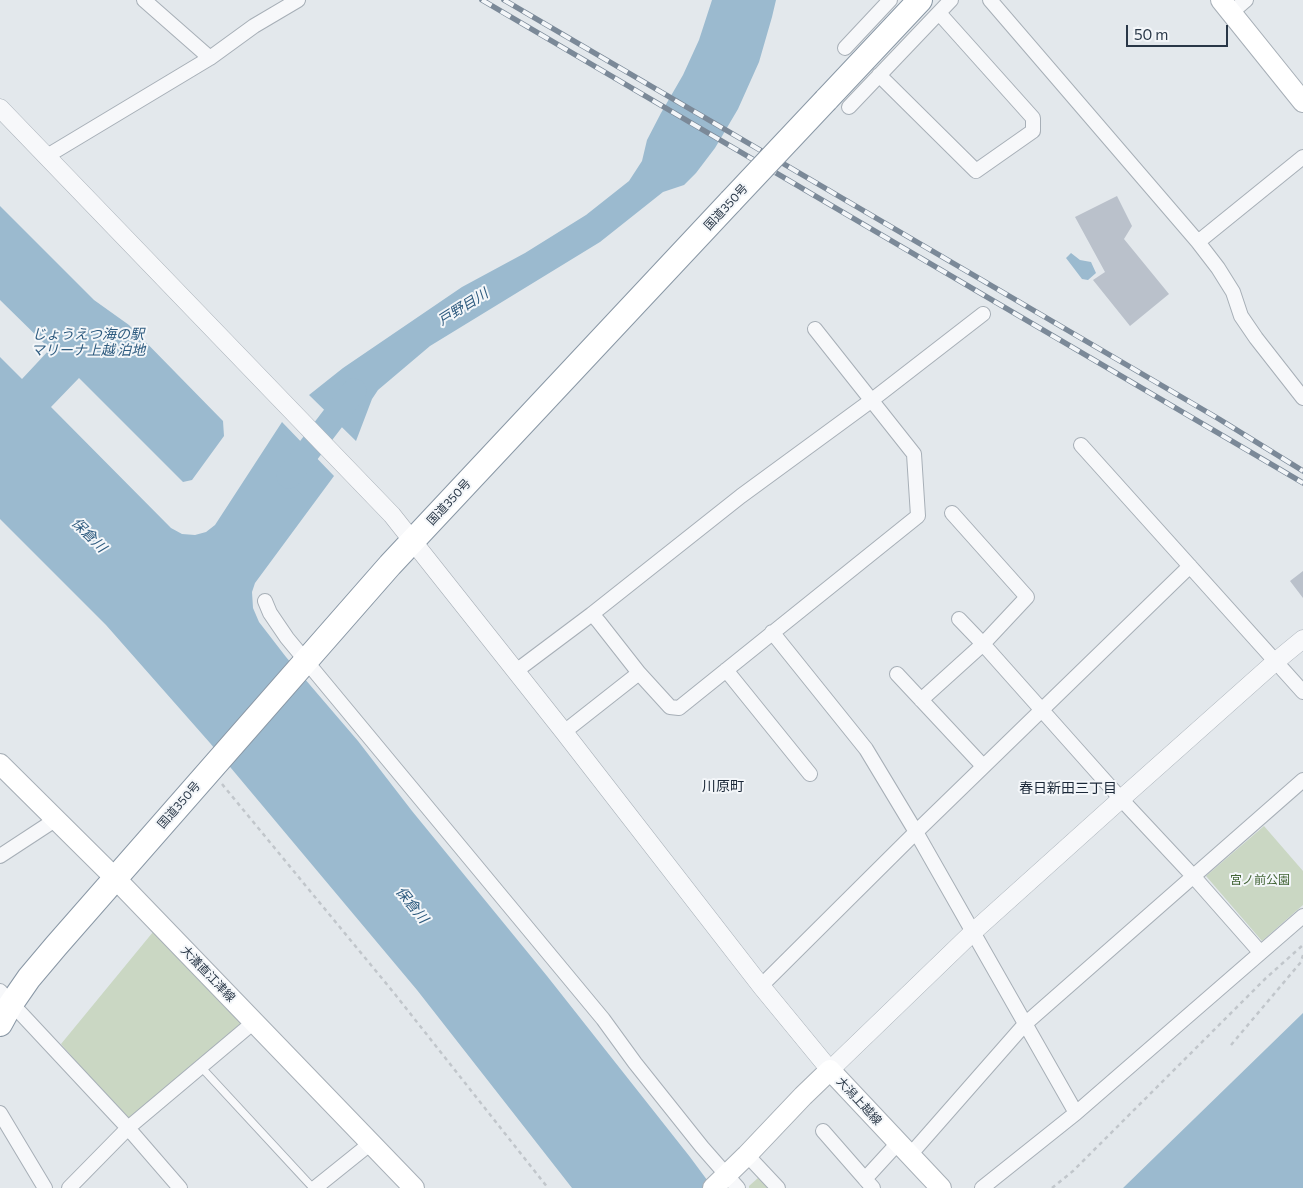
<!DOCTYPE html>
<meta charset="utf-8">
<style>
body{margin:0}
#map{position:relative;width:1303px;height:1188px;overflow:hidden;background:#e3e8ec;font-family:Commissioner,sans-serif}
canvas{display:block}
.scale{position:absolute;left:1126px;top:25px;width:102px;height:22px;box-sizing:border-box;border:2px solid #293747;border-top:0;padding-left:6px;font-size:15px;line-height:18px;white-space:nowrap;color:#293747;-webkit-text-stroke:4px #f3f6f9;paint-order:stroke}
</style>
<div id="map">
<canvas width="1303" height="1188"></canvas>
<div class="scale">50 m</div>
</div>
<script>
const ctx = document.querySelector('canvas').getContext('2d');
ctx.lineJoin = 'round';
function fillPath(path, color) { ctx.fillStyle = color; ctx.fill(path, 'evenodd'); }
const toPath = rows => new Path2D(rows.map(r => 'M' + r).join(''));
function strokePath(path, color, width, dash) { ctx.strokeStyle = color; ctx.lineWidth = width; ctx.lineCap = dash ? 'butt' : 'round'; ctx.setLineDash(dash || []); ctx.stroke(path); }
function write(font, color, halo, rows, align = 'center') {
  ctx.font = font + ' Commissioner,"Noto Sans JP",sans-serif'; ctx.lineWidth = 4; ctx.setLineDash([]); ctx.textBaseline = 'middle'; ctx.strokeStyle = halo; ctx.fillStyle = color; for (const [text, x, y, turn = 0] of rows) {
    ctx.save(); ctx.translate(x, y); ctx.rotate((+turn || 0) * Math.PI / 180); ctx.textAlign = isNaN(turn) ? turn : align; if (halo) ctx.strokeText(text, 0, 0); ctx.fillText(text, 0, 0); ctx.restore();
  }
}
const green = toPath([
 [1264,826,1303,871,1303,905,1262,941,1206,876],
 [153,932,242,1023,130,1120,126,1119,61,1044],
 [758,1178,768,1188,749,1188,749,1186]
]);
const water = toPath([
 [712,0,776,0,772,17,759,62,738,109,715,148,696,173,684,185,663,192,600,242,430,346,378,390,372,399,356,441,309,395,343,368,462,287,525,253,586,215,629,181,642,161,647,140,661,113,683,75,699,40],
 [0,206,94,300,129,325,223,421,224,436,192,480,183,482,79,378,51,407,171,528,182,534,195,535,206,532,215,525,282,422,334,476,255,583,252,592,253,608,259,622,286,657,358,741,412,811,547,976,690,1157,713,1188,572,1188,417,990,210,743,106,625,0,519,0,357,22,379,50,349,0,300],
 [1071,253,1080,260,1091,262,1096,273,1088,280,1082,279,1066,258],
 [1303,1013,1303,1188,1123,1188]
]);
const river = toPath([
 [289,476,354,391]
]);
const building = toPath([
 [1117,196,1132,226,1124,239,1169,294,1130,326,1093,280,1105,272,1075,217],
 [1303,571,1303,598,1290,581]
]);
const path = toPath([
 [222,784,394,993,548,1188],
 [1231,1045,1301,962,1303,955],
 [1052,1188,1073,1171,1266,978,1303,945]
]);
const service = toPath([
 [201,1067,313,1188]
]);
const minor = toPath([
 [144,0,210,58],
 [990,0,1198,242,1218,268,1233,292,1241,316,1256,338,1303,398],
 [1231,13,1246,0],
 [845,48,890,0],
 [879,75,976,171,1033,131,1033,118,939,13],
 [849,107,951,0],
 [47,156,210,58,254,26,298,0],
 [1198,242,1303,157],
 [1081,445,1303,692],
 [265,601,270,613,287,638,603,1019,635,1063,702,1147,738,1188],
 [592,614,741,496,872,400,983,314],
 [959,619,983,644,1121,799,1193,876,1260,952],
 [772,632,866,749,916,832,1076,1113],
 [726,670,810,774],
 [516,671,592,614,599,622,639,673,564,732],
 [639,673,670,707,679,708,918,516,914,454,815,329],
 [897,674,983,766],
 [921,700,983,644,1027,597,952,513],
 [0,856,55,820],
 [761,986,916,832,1190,566],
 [0,991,128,1128,180,1188],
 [0,1113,45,1188],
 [823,1131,865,1179],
 [747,1155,778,1188],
 [910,1155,1025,1024,1303,780],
 [69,1188,128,1128,254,1022],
 [315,1188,371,1143],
 [873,1188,865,1179,898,1143],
 [982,1188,1076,1113,1303,916]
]);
const tertiary = toPath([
 [0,108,392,515,564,732,761,986,830,1070,973,932,1121,799,1275,662,1303,639]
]);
const secondary = toPath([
 [1221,0,1303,102],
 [0,764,115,878,414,1188],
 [713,1188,747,1155,803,1096,830,1070,941,1188]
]);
const trunk = toPath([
 [826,100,920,0],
 [0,1024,11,1004,29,978,56,946,390,565,731,201]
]);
const rail = toPath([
 [482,0,1303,483],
 [504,0,1219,419,1303,471]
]);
const trunkBridge = toPath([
 [731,201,826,100]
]);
const streetNames = [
 ["国道350号",726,207,-47],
 ["国道350号",449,502,-47],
 ["国道350号",179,805,-49],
 ["大瀁直江津線",208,974,46],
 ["大潟上越線",859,1101,47]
];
const parkNames = [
 ["宮ノ前公園",1260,880]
];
const waterNames = [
 ["戸野目川",463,307,-32],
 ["じょうえつ海の駅",88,334],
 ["マリーナ上越 泊地",88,350],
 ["保倉川",89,535,45],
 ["保倉川",412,905,51]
];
const neighbourhoodNames = [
 ["川原町",723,786],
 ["春日新田三丁目",1068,788]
];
fillPath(green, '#cad7c3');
fillPath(water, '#9bbacf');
strokePath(river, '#9bbacf', 25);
fillPath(building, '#bac1cb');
strokePath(service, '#a7afb7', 9);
strokePath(minor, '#a7afb7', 16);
strokePath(tertiary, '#a7afb7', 19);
strokePath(secondary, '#a7afb7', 22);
strokePath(trunk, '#8997a5', 26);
strokePath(path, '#c1c6cb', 2.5, [4, 4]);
strokePath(service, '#f7f8fa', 7);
strokePath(minor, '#f7f8fa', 14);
strokePath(tertiary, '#f7f8fa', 18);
strokePath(secondary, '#fff', 20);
strokePath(trunk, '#fff', 24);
strokePath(rail, '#7b8998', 5.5);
strokePath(rail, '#f3f6f9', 4, [11]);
strokePath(trunkBridge, '#8997a5', 26, []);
strokePath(trunkBridge, '#fff', 24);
write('12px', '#293747', '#f3f6f9', streetNames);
write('12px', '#426435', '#f3f6f9', parkNames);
write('italic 14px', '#2e5b7f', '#f3f6f9', waterNames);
write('14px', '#1b2838', '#f3f6f9', neighbourhoodNames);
</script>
